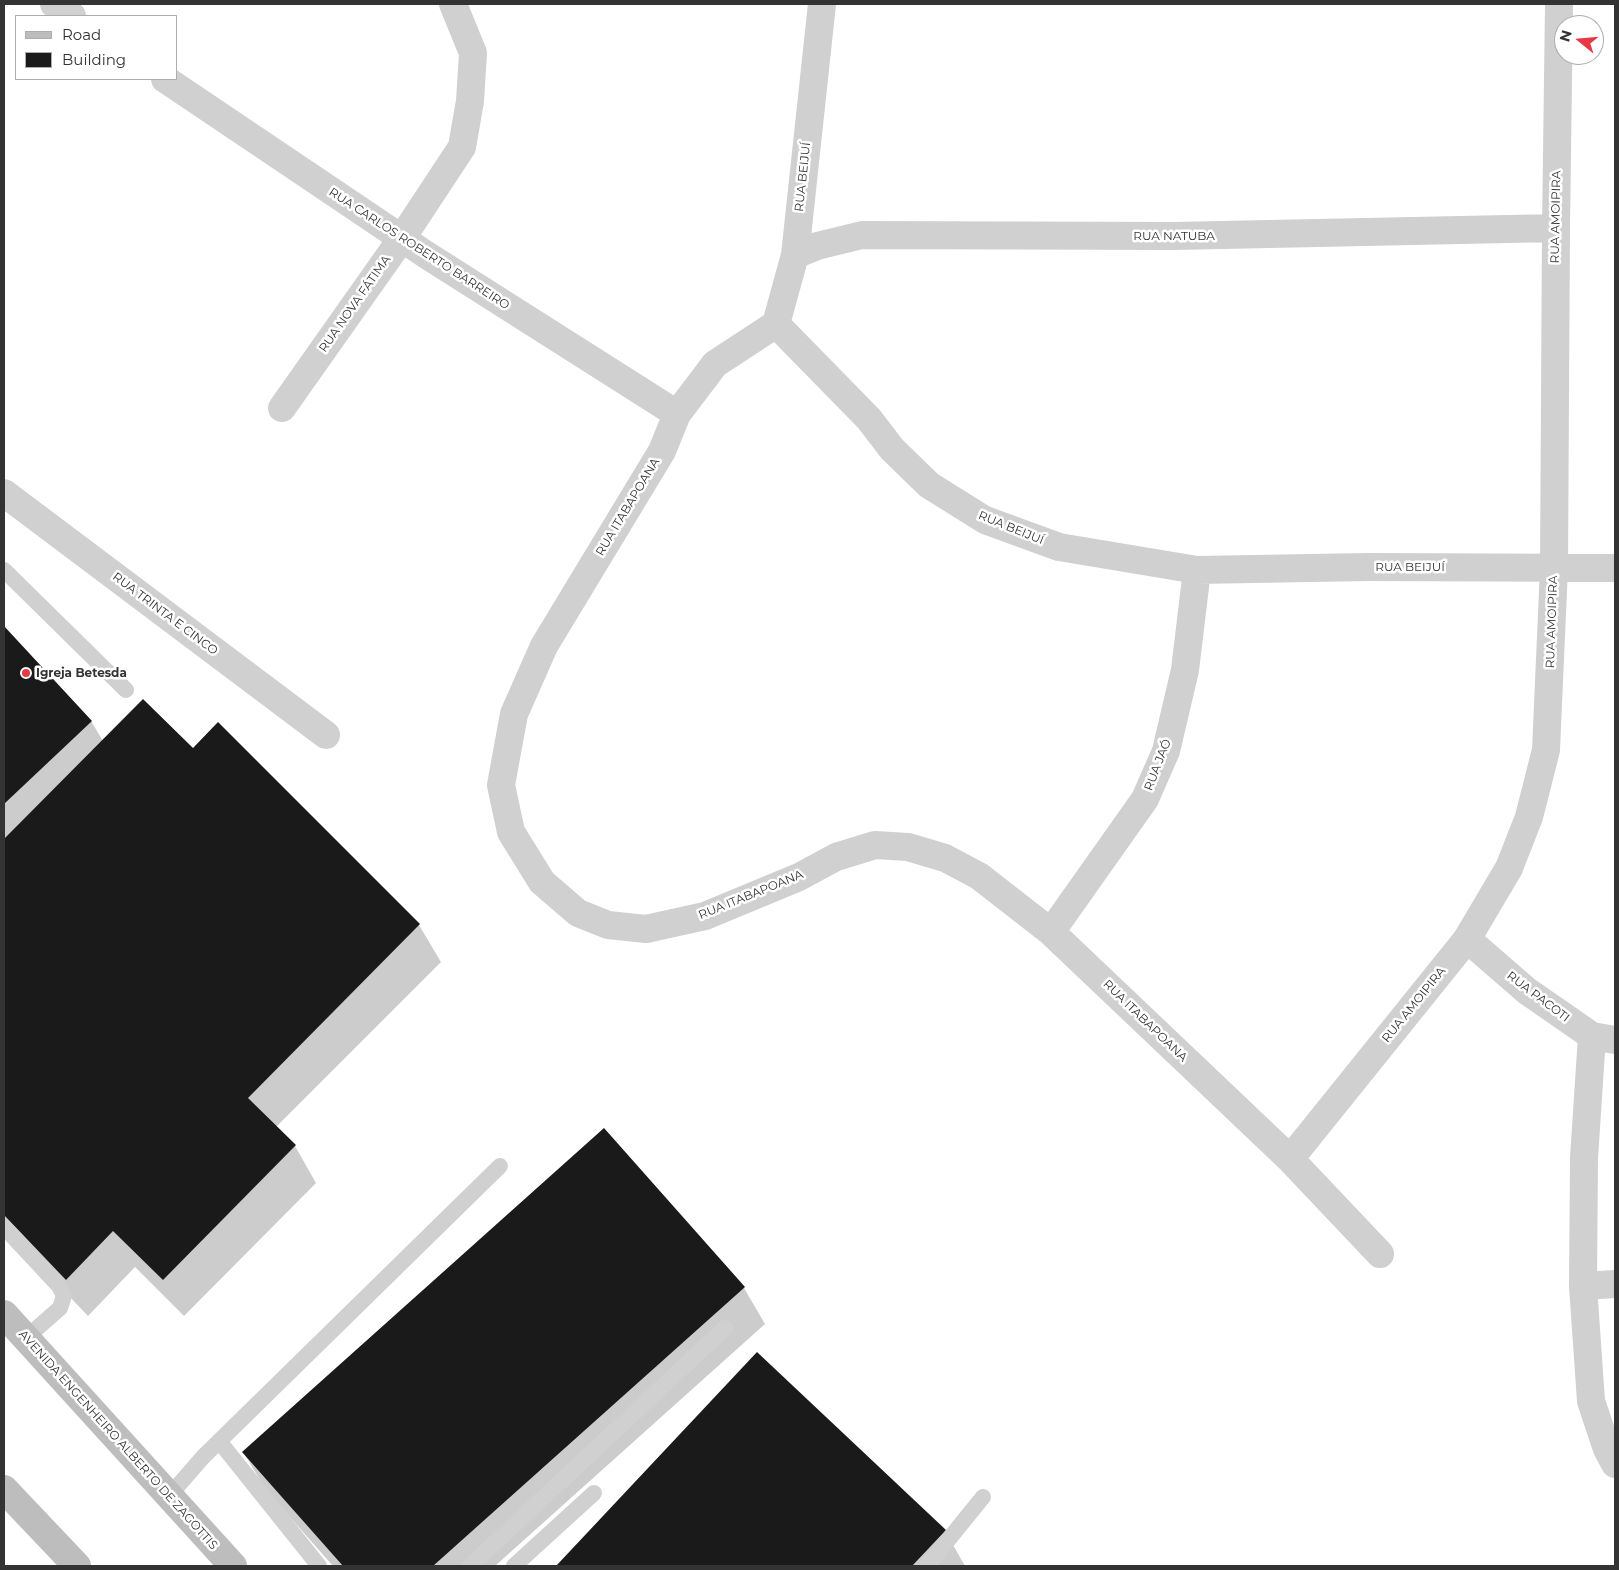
<!DOCTYPE html>
<meta charset="utf-8">
<style>
body{margin:0}
#map{position:relative;width:1619px;height:1570px;overflow:hidden;background:#fff;font-family:Montserrat,sans-serif}
canvas{display:block}
.frame{position:absolute;inset:0;border:5px solid #333;pointer-events:none}
.legend{position:absolute;left:15px;top:15px;width:162px;height:65px;box-sizing:border-box;background:#fff;border:1px solid #adadad;margin:0;padding:6px 9px;list-style:none;font-size:15px;color:#333}
.legend li{display:flex;align-items:center;gap:10px;height:25px}
.legend b{width:25px;border:1px solid #adadad}
.north{position:absolute;left:1554px;top:15px;width:50px;height:50px;box-sizing:border-box;background:#fff;border:1px solid #adadad;border-radius:50%;rotate:287deg;font-size:14px;font-weight:700;line-height:20px;text-align:center;color:#333}
.north::after{content:'';display:block;margin:auto;width:18px;height:22px;background:#e63946;clip-path:polygon(50% 0,100% 100%,50% 72%,0 100%)}
</style>
<div id="map">
<canvas width="1619" height="1570"></canvas>
<div class="frame"></div>
<ul class="legend">
<li><b style="height:6px;background:#bdbdbd"></b>Road</li>
<li><b style="height:14px;background:#1a1a1a"></b>Building</li>
</ul>
<div class="north">N</div>
</div>
<script>
const ctx = document.querySelector('canvas').getContext('2d');
ctx.lineJoin = 'round';
function fillPath(path, color) { ctx.fillStyle = color; ctx.fill(path, 'evenodd'); }
const toPath = rows => new Path2D(rows.map(r => 'M' + r).join(''));
function strokePath(path, color, width, dash) { ctx.strokeStyle = color; ctx.lineWidth = width; ctx.lineCap = dash ? 'butt' : 'round'; ctx.setLineDash(dash || []); ctx.stroke(path); }
function write(font, color, halo, rows, align = 'center') {
  ctx.font = font + ' Montserrat,sans-serif'; ctx.lineWidth = 5; ctx.setLineDash([]); ctx.textBaseline = 'middle'; ctx.strokeStyle = halo; ctx.fillStyle = color; for (const [text, x, y, turn = 0] of rows) {
    ctx.save(); ctx.translate(x, y); ctx.rotate((+turn || 0) * Math.PI / 180); ctx.textAlign = isNaN(turn) ? turn : align; if (halo) ctx.strokeText(text, 0, 0); ctx.fillText(text, 0, 0); ctx.restore();
  }
}
const shadow = toPath([
 [4,627,91,721,103,741,193,750,218,724,419,925,441,962,276,1127,295,1146,316,1183,184,1316,135,1267,88,1316,4,1228],
 [744,1288,765,1324,495,1566,333,1566,265,1489,244,1453],
 [757,1354,945,1531,965,1566,557,1566]
]);
const building = toPath([
 [4,626,92,721,4,804],
 [143,699,193,748,218,722,420,924,248,1098,296,1145,163,1280,113,1231,66,1280,4,1215,4,839],
 [604,1128,745,1287,433,1566,343,1566,242,1452],
 [757,1352,946,1530,912,1566,556,1566]
]);
const service = toPath([
 [4,570,126,690],
 [4,1227,59,1286,64,1296,60,1308,26,1338],
 [219,1441,319,1566],
 [169,1496,203,1457,500,1166],
 [470,1566,725,1328],
 [514,1566,594,1493],
 [927,1566,983,1497]
]);
const minor = toPath([
 [54,4,72,16],
 [165,79,425,254,677,414],
 [795,255,817,246,862,235,1174,236,1556,228],
 [776,324,715,364,677,414,662,451,544,646,514,714,501,785,511,832,542,882,578,913,608,925,646,929,705,916,799,877,836,857,875,845,908,847,945,858,979,876,1051,932,1290,1159,1380,1254],
 [776,324,869,419,892,449,929,485,985,520,1059,547,1197,570,1368,567,1615,568],
 [776,324,795,255,822,4],
 [282,408,402,238,462,147,470,101,473,53,453,4],
 [4,493,326,735],
 [1051,932,1145,799,1166,751,1185,670,1197,570],
 [1467,939,1527,991,1592,1036,1615,1040],
 [1592,1036,1584,1158,1583,1286,1591,1401,1607,1449,1615,1464],
 [1290,1159,1467,939,1509,868,1529,817,1546,750,1554,568,1556,228,1559,4],
 [1583,1286,1615,1284]
]);
const secondary = toPath([
 [4,1314,233,1566],
 [4,1489,77,1566]
]);
const markers = [
 [26,673,5,"#e63946"]
];
const streetNames = [
 ["RUA BEIJUÍ",803,177,-84],
 ["RUA AMOIPIRA",1556,217,-89],
 ["RUA NATUBA",1174,236],
 ["RUA CARLOS ROBERTO BARREIRO",419,249,33],
 ["RUA NOVA FÁTIMA",355,304,-55],
 ["RUA ITABAPOANA",628,507,-59],
 ["RUA BEIJUÍ",1011,528,22],
 ["RUA BEIJUÍ",1410,567],
 ["RUA TRINTA E CINCO",165,614,37],
 ["RUA AMOIPIRA",1552,622,-88],
 ["RUA JAÓ",1158,765,-69],
 ["RUA ITABAPOANA",751,895,-22],
 ["RUA PACOTI",1538,997,37],
 ["RUA AMOIPIRA",1414,1005,-51],
 ["RUA ITABAPOANA",1145,1021,44],
 ["AVENIDA ENGENHEIRO ALBERTO DE ZAGOTTIS",118,1440,48]
];
const poiNames = [
 ["Igreja Betesda",36,673]
];
fillPath(shadow, '#0003');
fillPath(building, '#1a1a1a');
strokePath(service, '#d0d0d0', 16);
strokePath(minor, '#d0d0d0', 28);
strokePath(secondary, '#bdbdbd', 28);
for (const [x, y, r, color] of markers) { const dot = new Path2D(); dot.arc(x, y, r, 0, 2 * Math.PI); ctx.fillStyle = color; ctx.fill(dot); strokePath(dot, '#fff', 2); }
write('12px', '#333', '#fff', streetNames);
write('bold 12px', '#333', '#fff', poiNames, 'left');
</script>
